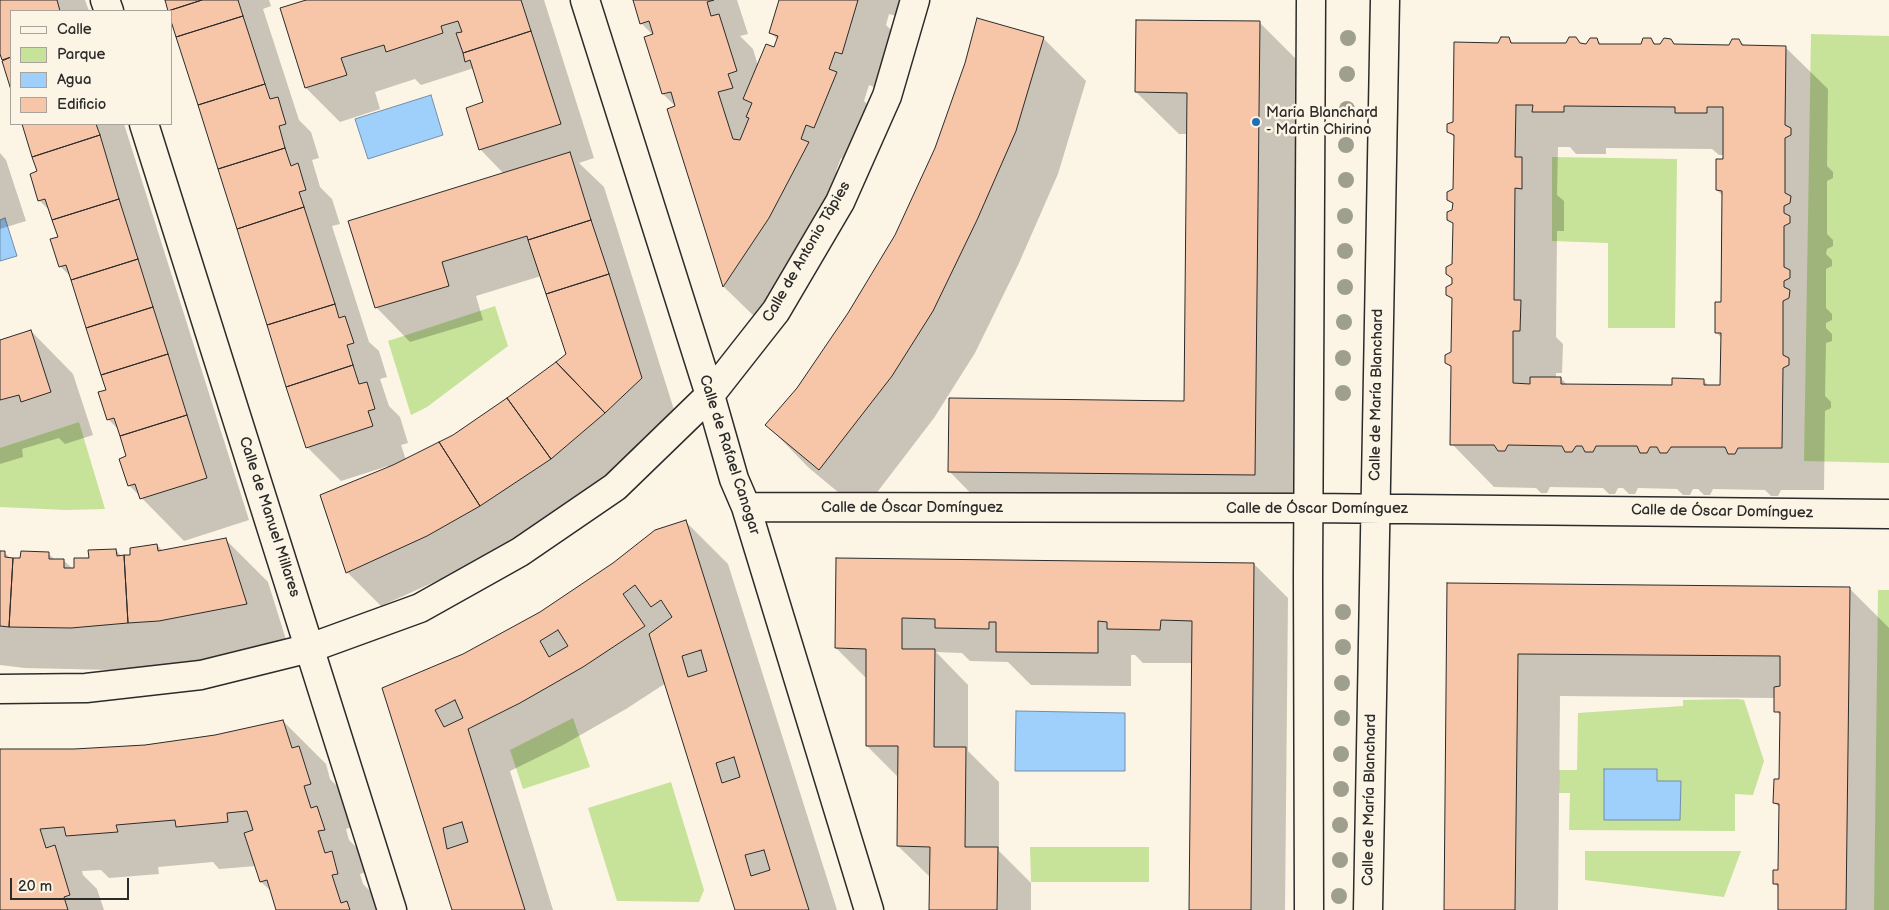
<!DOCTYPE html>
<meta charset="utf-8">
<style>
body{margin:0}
#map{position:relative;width:1889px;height:910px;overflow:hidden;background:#fcf5e5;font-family:"Balsamiq Sans",sans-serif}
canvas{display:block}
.legend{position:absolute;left:10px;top:10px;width:162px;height:115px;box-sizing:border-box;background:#fcf5e5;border:1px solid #a8a49b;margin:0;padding:6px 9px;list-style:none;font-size:15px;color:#2b2b2b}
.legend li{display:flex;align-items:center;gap:10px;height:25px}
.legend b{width:25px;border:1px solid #a8a49b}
.scale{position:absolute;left:10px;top:878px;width:119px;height:22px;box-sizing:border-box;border:2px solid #2b2b2b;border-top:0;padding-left:6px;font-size:15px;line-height:18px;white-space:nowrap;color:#2b2b2b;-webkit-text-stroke:4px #fcf5e5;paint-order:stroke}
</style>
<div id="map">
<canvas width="1889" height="910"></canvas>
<ul class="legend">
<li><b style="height:6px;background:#fcf5e5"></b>Calle</li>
<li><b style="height:14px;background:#c7e299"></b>Parque</li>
<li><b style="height:14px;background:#9fd0fc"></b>Agua</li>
<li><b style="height:14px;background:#f7c5a7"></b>Edificio</li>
</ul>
<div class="scale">20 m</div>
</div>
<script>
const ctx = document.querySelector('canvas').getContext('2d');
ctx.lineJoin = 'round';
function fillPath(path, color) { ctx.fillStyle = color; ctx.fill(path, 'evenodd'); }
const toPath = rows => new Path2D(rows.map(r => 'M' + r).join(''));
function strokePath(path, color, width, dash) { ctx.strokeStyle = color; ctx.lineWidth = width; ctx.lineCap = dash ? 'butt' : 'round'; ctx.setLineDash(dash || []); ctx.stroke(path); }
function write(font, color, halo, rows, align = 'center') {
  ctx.font = font + ' "Balsamiq Sans",sans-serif'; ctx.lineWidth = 5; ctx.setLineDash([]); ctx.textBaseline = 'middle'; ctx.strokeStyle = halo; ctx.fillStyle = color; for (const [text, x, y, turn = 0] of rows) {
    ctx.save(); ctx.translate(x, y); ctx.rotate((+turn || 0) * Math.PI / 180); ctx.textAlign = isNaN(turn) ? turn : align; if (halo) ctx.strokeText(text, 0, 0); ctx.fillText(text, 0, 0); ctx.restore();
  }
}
const green = toPath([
 [1811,34,1889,36,1889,463,1804,461],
 [1552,157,1677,159,1675,328,1608,328,1608,243,1552,241],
 [495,306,508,346,427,407,411,415,388,341],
 [79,422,105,509,66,510,0,507,0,448],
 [1878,590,1889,590,1889,910,1874,910],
 [1738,699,1744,700,1764,761,1753,795,1735,794,1735,831,1569,830,1570,793,1559,793,1559,770,1577,770,1578,713,1683,706,1683,700],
 [573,718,590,767,523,789,510,750],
 [671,782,704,890,699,902,617,901,588,808],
 [1030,847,1149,847,1149,882,1031,882],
 [1585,851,1741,851,1724,897,1585,880]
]);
const water = toPath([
 [431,95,443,135,368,159,355,119,431,95],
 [5,218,17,256,0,261,0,220,5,218],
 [1016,711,1125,713,1125,771,1015,771,1016,711],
 [1604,769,1657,769,1657,781,1681,781,1680,820,1604,820,1604,769]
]);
const shadow = toPath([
 [0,0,85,0,89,11,11,11,11,86,2,58,0,56],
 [166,0,269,0,271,6,263,9,299,120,311,132,319,158,312,160,320,187,332,199,340,224,332,226,369,342,379,351,387,377,380,379,389,406,400,417,408,443,401,445,406,460,454,436,544,373,567,354,541,276,476,296,483,320,410,342,376,307,504,174,480,149,485,103,474,68,421,85,415,79,375,92,380,109,340,122,306,88,310,0,544,0,594,158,579,163,604,187,675,413,630,455,595,485,550,517,461,570,381,606,347,572,388,468,388,466,341,481,307,447,171,11,170,11],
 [634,0,737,0,748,34,740,36,753,49,758,66,774,49,778,40,771,33,780,0,899,0,896,16,889,14,886,25,893,32,876,88,869,85,864,101,870,107,848,162,841,158,836,171,842,177,758,320,724,287,668,109,676,107,663,94,646,38,653,35,641,23],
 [1259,22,1302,65,1297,517,991,514,949,471,1185,403,1188,134,1179,134,1136,92],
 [1043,38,1086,81,1058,174,1019,263,975,353,934,418,862,512,809,468,767,425,798,389,850,314,896,235,936,149],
 [1508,38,1514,44,1567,44,1576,39,1582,45,1587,45,1596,39,1602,45,1642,45,1651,39,1657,46,1671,40,1676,45,1730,46,1739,40,1745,46,1785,47,1828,89,1827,166,1833,172,1833,178,1827,181,1827,234,1833,240,1833,246,1827,249,1826,254,1832,260,1832,266,1826,269,1826,308,1832,314,1832,320,1826,323,1826,328,1832,334,1832,341,1826,343,1825,396,1831,402,1831,408,1825,411,1824,490,1781,490,1778,496,1771,496,1765,490,1713,489,1710,495,1704,495,1698,489,1693,489,1690,495,1683,495,1677,489,1638,488,1635,494,1629,494,1623,488,1618,488,1615,494,1609,494,1603,488,1550,487,1547,493,1541,493,1536,488,1494,487,1452,444,1452,368,1446,362,1453,353,1453,300,1447,294,1453,285,1453,280,1447,274,1453,265,1454,225,1448,219,1454,210,1454,205,1448,199,1454,190,1455,138,1448,131,1499,44],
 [1558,147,1570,147,1576,154,1606,154,1606,148,1712,149,1719,155,1724,155,1717,190,1723,196,1722,303,1716,332,1722,339,1721,387,1710,387,1703,380,1673,386,1567,385,1561,378,1556,378,1556,373,1562,373,1563,344,1556,337,1557,231,1564,231,1564,201,1557,195],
 [23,124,124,124,249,520,184,541,129,485,128,457,119,430,108,419,107,391,72,278,60,266,59,238,51,212,39,200,39,172],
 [0,153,6,160,26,221,0,229],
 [31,331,73,374,93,435,65,444,59,438,22,449,23,457,0,464,0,341],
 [685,521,728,564,837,910,736,910,666,683,626,709,563,745,510,771,553,910,453,910,384,689,464,655,541,613],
 [226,540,268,582,288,646,203,663,114,670,25,668,0,665,0,552,4,552,11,559,22,560,48,553,55,560,63,560,73,569,90,559,116,550,122,557,132,556,157,545,163,551],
 [837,560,1254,564,1288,598,1285,910,1190,910,1192,663,1143,663,1135,655,1131,655,1131,686,1031,685,1008,662,970,661,962,653,936,652,968,685,968,751,999,782,999,851,1031,883,1031,910,930,910,931,878,898,846,899,778,867,746,867,679,836,648],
 [1448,584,1849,588,1889,628,1889,910,1779,910,1779,888,1774,883,1779,871,1780,808,1775,803,1780,780,1781,716,1776,711,1775,698,1560,696,1558,910,1445,910],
 [283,721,326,764,330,779,341,790,353,827,346,829,349,840,359,850,366,872,360,874,363,884,374,895,378,910,277,910,272,892,261,882,256,866,219,869,213,862,158,867,159,874,109,878,101,870,82,871,83,875,97,889,104,910,0,910,0,750,74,750,145,746,215,736]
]);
const building = toPath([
 [0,0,57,0,60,11,11,11,11,57,2,60,0,54,0,0],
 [165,0,202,0,168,11,165,0],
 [202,0,238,0,243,16,176,37,171,21,171,11,168,11,202,0],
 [306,0,521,0,531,31,463,53,456,33,462,32,458,21,441,26,443,33,386,52,384,45,341,58,347,75,305,88,280,8,306,0],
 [633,0,714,0,707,2,711,16,719,14,737,71,728,74,733,88,718,92,733,139,740,140,749,118,746,117,752,103,743,99,766,44,774,47,778,36,769,33,779,0,858,0,842,54,835,52,829,69,837,72,814,128,806,125,801,139,809,142,769,218,723,287,667,109,675,106,671,92,662,94,644,37,653,34,649,21,640,24,633,0],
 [243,16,265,84,198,105,176,37,243,16],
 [977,18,1044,37,1016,131,977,220,933,311,892,376,819,470,765,425,797,388,848,313,895,235,935,148,965,63,977,18],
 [1136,20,1260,21,1255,475,948,472,949,398,1184,401,1187,93,1135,92,1136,20],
 [531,31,561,124,479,150,466,108,483,102,470,60,465,62,463,53,531,31],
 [1501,37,1509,37,1511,43,1566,43,1569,37,1576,37,1580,43,1586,44,1590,38,1597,38,1599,44,1641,44,1643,38,1651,38,1654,44,1660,44,1664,38,1671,39,1674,44,1729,45,1732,39,1739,39,1742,45,1786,46,1785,125,1791,128,1791,135,1785,138,1785,193,1791,196,1790,203,1784,206,1784,213,1790,216,1790,223,1784,226,1784,267,1790,270,1790,278,1784,281,1784,287,1790,290,1789,298,1783,301,1783,355,1789,358,1789,365,1783,368,1782,448,1738,448,1735,454,1728,454,1725,447,1671,447,1667,453,1660,453,1657,447,1650,447,1647,453,1640,453,1637,446,1596,446,1593,452,1585,452,1582,446,1576,446,1572,452,1565,452,1562,446,1508,445,1505,451,1498,451,1494,445,1450,445,1451,366,1445,363,1445,355,1451,352,1452,298,1446,295,1446,287,1452,284,1452,278,1446,274,1446,267,1452,264,1453,223,1447,220,1447,212,1452,210,1453,203,1447,200,1447,192,1453,189,1454,135,1447,132,1447,124,1453,122,1454,42,1498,43,1501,37],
 [1516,105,1533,105,1532,112,1564,112,1564,106,1675,107,1675,113,1707,113,1707,107,1723,107,1723,159,1716,159,1716,190,1722,191,1721,302,1715,302,1715,333,1721,333,1720,385,1704,385,1704,379,1672,378,1672,385,1561,384,1561,377,1530,377,1530,384,1513,383,1513,331,1520,331,1521,300,1514,300,1515,188,1522,189,1522,157,1515,157,1516,105],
 [11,57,11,90,2,61,11,57],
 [265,84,270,99,278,97,286,124,279,126,285,148,218,169,198,105,265,84],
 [22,124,96,124,100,135,32,157,22,124],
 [100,135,119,199,52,220,45,199,38,201,30,174,37,171,32,157,100,135],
 [285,148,291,166,298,163,306,190,299,192,304,207,237,229,218,169,285,148],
 [570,152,591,220,528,240,527,236,442,262,449,286,375,308,348,221,570,152],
 [119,199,138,259,71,280,66,265,59,267,50,239,58,237,52,220,119,199],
 [304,207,335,304,267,325,237,229,304,207],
 [591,220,609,274,546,294,528,240,591,220],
 [138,259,153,307,86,328,71,280,138,259],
 [609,274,642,378,605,413,556,362,566,354,546,294,609,274],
 [335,304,339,318,345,316,354,343,347,345,353,365,286,387,267,325,335,304],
 [153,307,168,354,101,375,86,328,153,307],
 [31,330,51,392,21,402,19,395,0,400,0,340,31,330],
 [168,354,187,415,120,436,114,418,107,420,98,392,106,390,101,375,168,354],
 [556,362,605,413,551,459,507,398,556,362],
 [353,365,359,384,367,382,375,409,368,411,373,426,306,448,286,387,353,365],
 [507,398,551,459,480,506,439,442,453,435,507,398],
 [187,415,207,478,140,499,135,484,128,486,119,459,126,456,120,436,187,415],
 [439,442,480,506,427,536,346,573,320,495,393,465,439,442],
 [686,520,809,910,735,910,649,634,672,617,661,600,651,607,635,585,623,594,645,626,583,667,520,703,468,729,525,910,452,910,382,688,463,654,540,612,613,563,655,530,686,520],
 [558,630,568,646,549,657,540,641,558,630],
 [701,650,707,671,688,677,682,656,701,650],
 [455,700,463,718,444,727,435,710,455,700],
 [734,757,740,777,722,783,716,763,734,757],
 [462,822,468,842,447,849,443,828,462,822],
 [764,850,770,870,751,876,745,855,764,850],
 [226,538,247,604,159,621,128,623,124,555,130,555,130,548,157,544,158,551,226,538],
 [116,549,117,556,124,555,128,623,71,628,9,627,13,558,20,558,21,551,49,552,49,559,64,559,64,568,74,568,74,558,89,558,88,550,116,549],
 [0,551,5,551,5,557,13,558,9,627,0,626,0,551],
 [836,558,1254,563,1251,910,1189,910,1192,621,1161,620,1160,630,1107,629,1107,622,1098,621,1098,653,996,652,996,622,989,622,989,629,935,628,935,619,902,618,902,649,935,649,934,747,966,747,965,847,998,847,997,910,929,910,930,847,897,846,898,746,866,746,866,649,835,648,836,558],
 [1447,583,1850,587,1846,910,1778,910,1778,884,1773,884,1773,870,1778,870,1779,804,1773,803,1774,779,1779,779,1780,712,1774,712,1774,687,1780,686,1780,656,1518,654,1515,910,1444,910,1447,583],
 [283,720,292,748,299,746,311,784,304,786,311,808,317,806,325,830,318,831,325,853,332,851,338,874,332,875,341,903,347,901,350,910,276,910,267,880,260,882,244,833,253,830,247,811,227,813,228,822,176,827,175,820,116,825,118,832,66,836,64,827,40,829,46,848,55,845,70,895,64,897,68,910,0,910,0,749,74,749,145,745,215,735,283,720]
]);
const street = toPath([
 [105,0,109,11],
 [585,0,710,395,734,479,746,507,869,910],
 [144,124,392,910],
 [746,507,1309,508,1889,514],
 [0,689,86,688,201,675,310,648,420,608,520,552,615,487,710,395,776,311,840,202,887,96,915,0],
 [1309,910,1308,577,1311,0],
 [1368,910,1385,0]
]);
const trees = [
 [1348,38],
 [1347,74],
 [1347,109],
 [1346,145],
 [1346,180],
 [1345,216],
 [1345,251],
 [1345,287],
 [1344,322],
 [1343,358],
 [1343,393],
 [1343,612],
 [1343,647],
 [1342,683],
 [1342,718],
 [1341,754],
 [1341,789],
 [1340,825],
 [1340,860],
 [1339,896]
];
const markers = [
 [1256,122,5,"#1f6fb2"]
];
const poiNames = [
 ["Maria Blanchard",1266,113],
 ["- Martin Chirino",1266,130]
];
const streetNames = [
 ["Calle de Antonio Tàpies",807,252,-60],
 ["Calle de María Blanchard",1377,395,-89],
 ["Calle de Rafael Canogar",729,455,72],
 ["Calle de Óscar Domínguez",912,508],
 ["Calle de Óscar Domínguez",1317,509],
 ["Calle de Óscar Domínguez",1722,512,1],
 ["Calle de Manuel Millares",269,517,72],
 ["Calle de María Blanchard",1370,800,-89]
];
fillPath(green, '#c7e299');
fillPath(water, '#9fd0fc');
strokePath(water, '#718ea8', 1);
fillPath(shadow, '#0003');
fillPath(building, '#f7c5a7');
strokePath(building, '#2b2b2b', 1);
strokePath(street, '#2b2b2b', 31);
strokePath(street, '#fcf5e5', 28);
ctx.fillStyle = '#9e9f8e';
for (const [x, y] of trees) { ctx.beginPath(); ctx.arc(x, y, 8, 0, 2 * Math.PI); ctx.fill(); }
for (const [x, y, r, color] of markers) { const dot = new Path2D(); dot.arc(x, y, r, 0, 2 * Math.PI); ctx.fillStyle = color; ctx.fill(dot); strokePath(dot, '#fcf5e5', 2); }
write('15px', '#2b2b2b', '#fcf5e5', poiNames, 'left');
write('15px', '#2b2b2b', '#fcf5e5', streetNames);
</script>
